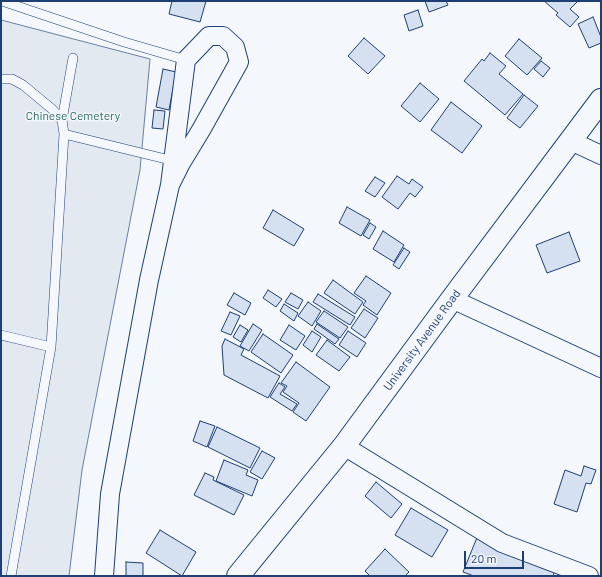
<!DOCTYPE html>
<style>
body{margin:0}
#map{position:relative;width:602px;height:577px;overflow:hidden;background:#f4f7fb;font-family:Barlow,sans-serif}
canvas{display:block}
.frame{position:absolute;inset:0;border:2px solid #1d3f73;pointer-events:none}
.scale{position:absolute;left:464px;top:551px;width:60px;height:18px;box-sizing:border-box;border:2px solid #1d3f73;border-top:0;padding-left:5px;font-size:12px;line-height:14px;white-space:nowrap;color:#1d3f73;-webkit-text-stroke:3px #f4f7fb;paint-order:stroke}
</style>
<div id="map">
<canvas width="602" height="577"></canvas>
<div class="frame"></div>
<div class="scale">20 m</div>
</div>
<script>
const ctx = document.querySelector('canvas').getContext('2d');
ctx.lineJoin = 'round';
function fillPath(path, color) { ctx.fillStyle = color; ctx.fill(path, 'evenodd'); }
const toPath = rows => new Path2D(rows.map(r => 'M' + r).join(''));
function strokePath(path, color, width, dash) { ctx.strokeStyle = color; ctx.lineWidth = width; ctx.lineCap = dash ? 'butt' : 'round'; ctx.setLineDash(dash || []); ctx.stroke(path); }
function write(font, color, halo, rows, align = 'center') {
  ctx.font = font + ' Barlow,sans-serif'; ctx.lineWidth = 3; ctx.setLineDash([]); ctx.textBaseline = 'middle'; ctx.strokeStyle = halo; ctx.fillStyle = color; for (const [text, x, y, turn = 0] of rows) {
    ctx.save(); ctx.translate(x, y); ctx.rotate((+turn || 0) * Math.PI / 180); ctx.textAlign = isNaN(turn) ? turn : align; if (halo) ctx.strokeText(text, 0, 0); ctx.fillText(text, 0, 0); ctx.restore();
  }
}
const green = toPath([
 [1,20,150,59,140,170,82,470,69,576,1,576,1,20]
]);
const building = toPath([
 [172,1,206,1,200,22,169,14,172,1],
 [425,1,446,1,448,5,429,12,425,1],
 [544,1,578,1,570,9,579,17,570,27,556,15,558,13,544,1],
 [418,10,423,26,409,31,404,15,418,10],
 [593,17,601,37,601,43,589,48,578,24,593,17],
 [364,38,385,56,368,74,348,56,364,38],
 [519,39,542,58,527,75,505,56,519,39],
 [490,53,506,66,499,74,523,94,505,115,464,81,482,59,484,61,490,53],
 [541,61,550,68,543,77,534,69,541,61],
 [163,69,176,72,169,110,156,107,163,69],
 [420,83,439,99,420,122,401,106,420,83],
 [524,95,538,106,520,128,507,118,524,95],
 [451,102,482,126,462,153,431,130,451,102],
 [154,110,165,111,163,129,152,128,154,110],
 [397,176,409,184,412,179,423,187,415,197,410,193,398,209,382,197,397,176],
 [375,177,385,183,375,197,365,191,375,177],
 [347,207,370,220,361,236,339,223,347,207],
 [273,210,304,229,294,246,263,228,273,210],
 [370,223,376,227,369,239,363,235,370,223],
 [383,231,404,245,394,262,373,249,383,231],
 [569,232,580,261,547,273,536,245,569,232],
 [404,248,410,252,399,269,393,265,404,248],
 [366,276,391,293,377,315,363,305,366,301,354,293,366,276],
 [333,280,363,302,355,314,324,293,333,280],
 [268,290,282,299,276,307,263,298,268,290],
 [234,293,251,303,245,315,227,305,234,293],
 [291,293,303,300,298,309,285,302,291,293],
 [318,294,355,317,350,325,313,302,318,294],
 [308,302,321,311,312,326,298,316,308,302],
 [284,304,298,313,294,321,280,311,284,304],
 [364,309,378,318,365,338,351,328,364,309],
 [324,311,348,327,340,338,316,322,324,311],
 [230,312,240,316,231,335,221,331,230,312],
 [253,324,262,330,249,351,240,346,253,324],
 [317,324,339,339,335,344,314,329,317,324],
 [240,325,248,330,241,342,233,337,240,325],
 [289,325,305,336,296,350,280,340,289,325],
 [312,331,321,337,312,352,303,345,312,331],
 [348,331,366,343,357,357,339,345,348,331],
 [263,334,293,355,281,373,251,352,263,334],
 [225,339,244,349,241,355,280,376,268,398,224,375,222,346,225,339],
 [327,340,350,357,339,371,316,355,327,340],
 [296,362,330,387,306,421,293,412,299,403,283,392,287,386,281,383,296,362],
 [279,383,285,387,280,394,297,404,292,411,270,397,279,383],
 [200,421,215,426,207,447,193,441,200,421],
 [217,427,260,448,250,468,208,447,217,427],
 [262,451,275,458,262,479,250,472,262,451],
 [224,460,248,470,246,475,258,480,252,496,216,481,224,460],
 [584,466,596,470,591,484,586,483,577,512,554,504,565,470,581,476,584,466],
 [205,473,214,477,213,480,244,495,234,515,194,495,205,473],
 [376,482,402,504,391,518,365,496,376,482],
 [411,508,448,530,432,557,395,535,411,508],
 [160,530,196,552,182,576,146,553,160,530],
 [478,535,556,568,553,576,474,576,463,572,478,535],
 [385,549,409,572,405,576,370,576,365,571,385,549],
 [126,562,143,563,143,576,126,576,126,562]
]);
const lane = toPath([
 [2,1,124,42,186,60],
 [1,79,12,79,23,85,52,109,62,120,64,134,51,347,11,576],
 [62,120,73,58],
 [64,134,174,161],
 [1,335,51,347]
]);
const street = toPath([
 [571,141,601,155],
 [452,299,601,368],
 [344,446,502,543,589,576],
 [104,576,110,494,149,280,170,185,186,60,209,36,223,36,235,47,239,62,201,130,181,163,170,185]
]);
const secondary = toPath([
 [238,576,344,446,452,299,601,100]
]);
const parkNames = [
 ["Chinese Cemetery",73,116]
];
const streetNames = [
 ["University Avenue Road",422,340,-54]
];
fillPath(green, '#e3e9f0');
strokePath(green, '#687fa3', 1);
fillPath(building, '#d5e0f0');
strokePath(building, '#1d3f73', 1);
strokePath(lane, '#1d3f73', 10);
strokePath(street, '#1d3f73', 20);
strokePath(secondary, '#1d3f73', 24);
strokePath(lane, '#f4f7fb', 9);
strokePath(street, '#f4f7fb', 18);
strokePath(secondary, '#f4f7fb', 22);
write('12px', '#2c6c60', '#f4f7fb', parkNames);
write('12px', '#1d3f73', '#f4f7fb', streetNames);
</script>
